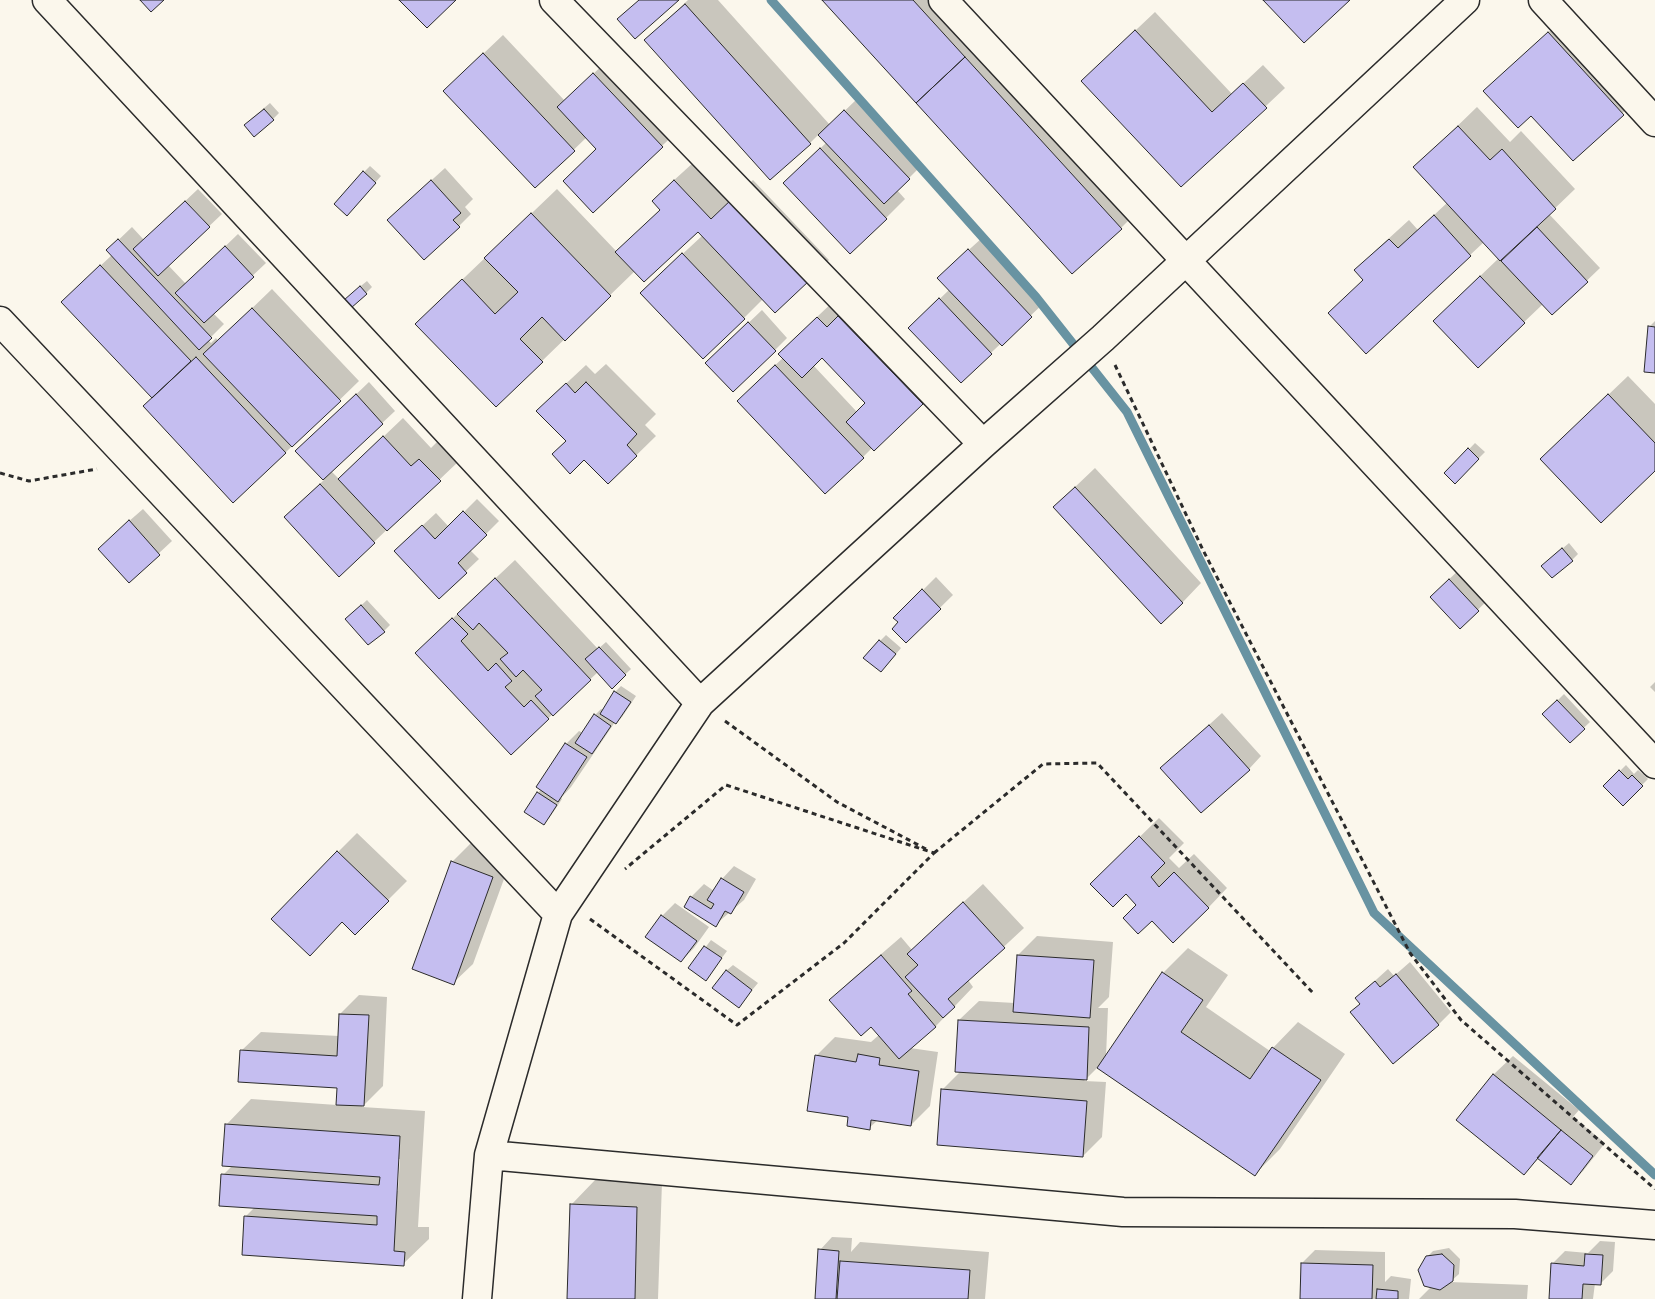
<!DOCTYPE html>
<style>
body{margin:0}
canvas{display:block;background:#fbf7ec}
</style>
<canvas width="1655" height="1299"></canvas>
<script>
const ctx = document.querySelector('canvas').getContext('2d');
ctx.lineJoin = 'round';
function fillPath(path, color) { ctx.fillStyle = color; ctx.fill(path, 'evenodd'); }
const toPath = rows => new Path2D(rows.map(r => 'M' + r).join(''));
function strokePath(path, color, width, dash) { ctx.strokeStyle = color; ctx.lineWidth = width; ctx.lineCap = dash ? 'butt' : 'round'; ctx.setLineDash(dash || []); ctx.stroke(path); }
const shadow = toPath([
 [688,0,718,0,830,125,858,98,922,165,897,190,905,199,886,218,804,164,827,142,819,134,810,143,646,40],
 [823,0,961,0,1146,203,1121,228],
 [1155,12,1232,94,1263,65,1285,88,1181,186,1102,62],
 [1568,14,1642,95,1573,159,1531,114,1485,91],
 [503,35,565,101,613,55,682,127,593,211,597,148,587,137,535,187,464,72],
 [270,103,279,113,273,119,251,119],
 [1477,107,1510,142,1521,131,1575,189,1549,214,1600,268,1552,314,1543,304,1478,366,1453,302,1499,258,1484,242,1366,352,1364,279,1375,251,1409,220,1418,230,1448,202,1415,167],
 [1527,234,1529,236,1503,261,1501,258],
 [694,162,731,201,753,180,829,260,809,279,763,299,744,318,661,274,703,235,698,230,635,271,542,361,442,299,557,189,617,252,661,209,672,182],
 [370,166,381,176,353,208,364,172],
 [445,168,473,199,465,207,471,214,459,226,402,207],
 [198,189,222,214,168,265,186,284,238,234,266,263,213,313,224,324,208,340,211,343,216,338,218,341,272,289,359,381,285,453,153,397,82,283,112,255,108,250,132,227,144,240],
 [982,238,1044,303,961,381,923,315,950,289,952,265],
 [367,281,372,287,366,293,351,294],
 [837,298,941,384,874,449,873,447,863,457,757,382,784,357,799,334],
 [822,357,867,403,857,412,813,365],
 [762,310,787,338,775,350,720,350],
 [1655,321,1655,372,1649,327],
 [606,364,656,414,645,425,656,436,608,483,557,392,586,365,595,374],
 [1628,376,1655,404,1655,469,1561,440],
 [369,382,395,411,331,471,339,479,403,418,431,448,439,440,459,461,374,542,298,504,324,480,297,451],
 [1475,443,1485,452,1455,482,1446,473],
 [1095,468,1201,583,1182,603,1054,507],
 [477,499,499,521,470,550,479,559,439,597,409,538,436,513,449,527],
 [143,509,172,541,129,581,112,536],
 [1569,543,1578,554,1572,560,1549,560],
 [515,560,598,649,606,642,631,669,612,687,598,672,511,753,436,634],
 [1462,567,1491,597,1460,627,1444,584],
 [936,577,953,595,906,641,900,622,895,618],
 [367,600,390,625,384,631,353,613],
 [886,635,901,648,887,665,880,641],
 [1655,682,1655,692,1650,687],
 [621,686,636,696,622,717,616,723,615,722,571,787,561,798,562,799,550,817,544,823,538,793,541,789,538,787,566,744,579,731,583,733,595,715,601,709,603,710,615,692],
 [1564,694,1590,722,1570,741,1544,714],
 [1222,713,1261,756,1249,769,1175,756],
 [1626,765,1634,774,1638,770,1648,779,1623,804,1605,786],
 [1159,818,1184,843,1169,858,1179,868,1194,854,1227,888,1208,908,1138,905,1111,865],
 [357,833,407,881,374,914,338,852],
 [471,843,512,857,473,964,453,983,452,862],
 [734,866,756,879,744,900,715,925,691,897,704,884,714,891,722,879],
 [983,884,1024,928,968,980,973,987,936,1026,910,1048,938,1052,930,1106,911,1125,878,1120,869,1128,850,1116,816,1056,835,1037,871,1042,879,1035,871,1025,830,1000,850,981,901,937,912,950],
 [675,903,709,927,694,948,681,961,647,936,662,916],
 [1037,936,1113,942,1109,997,1098,1008,1108,1008,1106,1057,1163,973,1188,948,1228,975,1206,1007,1270,1051,1298,1022,1345,1054,1280,1149,1255,1174,1098,1067,1084,1081,1106,1082,1102,1137,1083,1156,942,1090,961,1071,959,1020,979,1001,1015,1003,1018,955],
 [711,940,727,951,706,979,690,968],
 [1410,962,1451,1012,1439,1024,1393,1062,1361,1003,1356,998,1388,969,1394,976],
 [733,965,758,983,738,1007,726,971],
 [359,995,387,997,383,1086,362,1107,425,1111,418,1227,429,1227,429,1239,403,1264,245,1217,255,1207,223,1175,232,1166,226,1125,251,1099,337,1105,338,1087,241,1051,261,1032,339,1036,340,1014],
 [398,1159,400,1159,398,1191,396,1191],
 [1513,1056,1579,1110,1573,1117,1605,1143,1583,1171,1571,1183,1539,1158,1524,1173,1493,1075],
 [596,1179,662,1182,658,1299,568,1299,571,1205],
 [832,1237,852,1238,851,1252,860,1242,989,1252,985,1299,816,1299,820,1250],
 [1600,1241,1615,1242,1613,1271,1600,1284,1595,1283,1593,1299,1550,1299,1552,1264,1565,1251,1588,1253],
 [1449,1248,1460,1259,1459,1274,1450,1282,1528,1285,1527,1299,1419,1299,1431,1287,1427,1257,1433,1251],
 [1315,1250,1385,1252,1385,1282,1391,1276,1411,1279,1409,1299,1301,1299,1302,1263]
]);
const stream = toPath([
 [771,0,1036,297,1127,412,1374,913,1655,1175]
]);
const building = toPath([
 [140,0,164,0,151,12,140,0],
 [399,0,456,0,427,28,399,0],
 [639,0,679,0,635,39,617,19,639,0],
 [822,0,913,0,965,57,916,103,822,0],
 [1263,0,1350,0,1304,43,1263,0],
 [685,4,811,144,770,180,644,40,685,4],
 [1135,30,1212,112,1243,83,1267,108,1181,187,1081,81,1135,30],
 [1548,32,1624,115,1573,161,1531,116,1518,128,1483,91,1548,32],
 [483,53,575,151,535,188,443,91,483,53],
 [965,57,1122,229,1072,274,916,103,965,57],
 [593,73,663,147,593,213,563,181,596,149,557,107,593,73],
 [264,109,274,120,254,137,244,125,264,109],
 [844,110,910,179,884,204,818,135,844,110],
 [1458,126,1490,160,1502,149,1556,209,1500,261,1413,167,1458,126],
 [820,148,887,219,850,254,783,183,820,148],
 [363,171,376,183,347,216,334,204,363,171],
 [431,180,461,213,453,220,460,227,424,260,387,220,431,180],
 [674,180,711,219,733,198,810,280,775,313,698,232,644,282,615,252,660,210,652,201,674,180],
 [185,201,210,227,158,276,133,249,185,201],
 [531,213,611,296,565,341,542,317,520,339,543,362,496,407,415,324,462,279,495,314,518,292,484,258,531,213],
 [1434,215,1471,256,1366,354,1328,313,1363,280,1354,270,1389,239,1398,248,1434,215],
 [1537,227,1588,282,1552,315,1501,261,1537,227],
 [118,239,212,338,199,350,106,250,118,239],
 [225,246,254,277,204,323,175,293,225,246],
 [968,249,1032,317,1002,346,937,278,968,249],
 [682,253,745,319,703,359,640,293,682,253],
 [100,265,191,361,152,398,61,302,100,265],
 [1480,276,1525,323,1478,368,1433,321,1480,276],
 [360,286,367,294,351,308,344,300,360,286],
 [939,298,992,354,961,383,908,328,939,298],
 [252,308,341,401,292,447,203,354,252,308],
 [838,316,923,404,874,451,846,422,865,403,822,358,802,378,778,354,817,317,827,327,838,316],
 [748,322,776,351,733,392,705,363,748,322],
 [1648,326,1655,327,1655,373,1644,372,1648,326],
 [196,357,286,453,233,503,143,406,196,357],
 [775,365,864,458,825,494,737,401,775,365],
 [586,382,637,434,627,445,637,456,608,484,584,460,570,474,552,454,566,441,536,411,566,383,575,393,586,382],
 [356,394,383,424,323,480,295,451,356,394],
 [1608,394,1655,443,1655,471,1601,523,1540,459,1608,394],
 [383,436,411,466,419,459,441,481,387,531,338,479,383,436],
 [1468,448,1479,459,1455,484,1444,473,1468,448],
 [320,484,375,543,339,577,284,517,320,484],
 [1075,487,1183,603,1161,624,1053,507,1075,487],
 [463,511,487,535,458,563,467,573,439,599,394,551,422,525,435,539,463,511],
 [129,520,160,555,129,583,98,549,129,520],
 [1562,548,1573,561,1552,578,1541,566,1562,548],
 [495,578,591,680,553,716,535,696,542,690,523,670,516,677,500,659,508,653,479,623,473,630,457,614,495,578],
 [1449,579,1479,611,1460,629,1430,597,1449,579],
 [922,589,941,609,906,643,892,629,898,622,893,618,922,589],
 [361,605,385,632,368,645,345,619,361,605],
 [452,618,468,634,461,641,488,671,496,663,512,681,505,687,524,707,531,700,549,719,511,755,415,653,452,618],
 [879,640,896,654,881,672,863,658,879,640],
 [599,647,626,675,612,689,585,659,599,647],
 [614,691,631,702,616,724,600,714,614,691],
 [1557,700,1585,729,1570,743,1542,714,1557,700],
 [594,714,611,726,592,754,575,743,594,714],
 [1209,725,1250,770,1201,813,1160,768,1209,725],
 [565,743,587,757,558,802,536,787,565,743],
 [1619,770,1628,779,1632,775,1643,786,1623,806,1603,786,1619,770],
 [537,792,557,805,544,825,524,812,537,792],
 [1139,836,1165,863,1151,877,1159,887,1174,872,1209,908,1173,943,1152,921,1138,934,1123,918,1136,905,1126,894,1113,907,1090,884,1139,836],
 [337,851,389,901,355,935,342,922,310,956,271,919,337,851],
 [451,861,493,877,454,985,412,969,451,861],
 [721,878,744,892,731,914,725,911,716,927,684,907,690,896,711,909,714,904,707,900,721,878],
 [963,902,1005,948,948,999,955,1007,943,1018,905,977,918,965,907,954,963,902],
 [661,915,697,941,681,962,645,937,661,915],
 [704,946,722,958,706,981,688,968,704,946],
 [881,955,912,991,908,994,936,1027,899,1059,871,1027,861,1036,829,1000,881,955],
 [1017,955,1094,960,1090,1018,1013,1012,1017,955],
 [726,970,752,990,739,1008,712,988,726,970],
 [1162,972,1203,1000,1181,1032,1250,1079,1272,1047,1321,1080,1255,1176,1097,1068,1162,972],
 [1396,974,1439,1025,1393,1064,1350,1012,1360,1004,1355,998,1375,981,1380,987,1396,974],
 [339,1014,369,1015,364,1106,336,1105,337,1088,238,1082,240,1050,337,1056,339,1014],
 [958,1020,1089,1027,1087,1080,955,1072,958,1020],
 [858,1054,880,1058,879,1065,919,1071,911,1126,871,1120,870,1130,847,1126,848,1117,807,1111,815,1055,856,1062,858,1054],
 [1493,1074,1561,1130,1524,1175,1456,1120,1493,1074],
 [941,1089,1087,1101,1083,1157,937,1145,941,1089],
 [225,1124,400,1136,394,1251,405,1252,404,1266,242,1255,244,1216,377,1225,377,1216,219,1206,221,1174,379,1185,380,1177,222,1166,225,1124],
 [1561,1130,1593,1156,1571,1185,1537,1158,1561,1130],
 [570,1204,637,1207,635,1299,567,1299,570,1204],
 [818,1249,839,1251,836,1299,815,1299,818,1249],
 [1442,1254,1454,1265,1453,1281,1440,1290,1424,1286,1418,1270,1426,1256,1442,1254],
 [1585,1254,1603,1255,1601,1285,1583,1284,1582,1299,1549,1299,1551,1263,1584,1266,1585,1254],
 [840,1261,970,1270,968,1299,837,1299,840,1261],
 [1301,1263,1373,1265,1372,1299,1300,1299,1301,1263],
 [1377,1289,1398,1291,1398,1299,1376,1299,1377,1289]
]);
const path = toPath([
 [1115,365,1203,550,1410,953,1461,1020,1655,1189],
 [0,473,29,481,97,469],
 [725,721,837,802,926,849],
 [934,853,1043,764,1097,763,1313,993],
 [590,919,737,1025,844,943,934,853,726,785,625,869]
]);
const street = toPath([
 [47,0,700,703],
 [554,0,983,444],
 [943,0,1655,764],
 [1543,0,1655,122],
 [0,321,558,914],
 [489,1155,1123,1212,1515,1214,1655,1225],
 [477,1299,489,1155,558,914,700,703,983,444,1103,338,1465,0]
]);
fillPath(shadow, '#0003');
strokePath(stream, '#6893a2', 9);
fillPath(building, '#c5bef0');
strokePath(building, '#2b2b2b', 1);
strokePath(street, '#2b2b2b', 31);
strokePath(path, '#2b2b2b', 3, [5, 4]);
strokePath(street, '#fbf7ec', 28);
</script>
